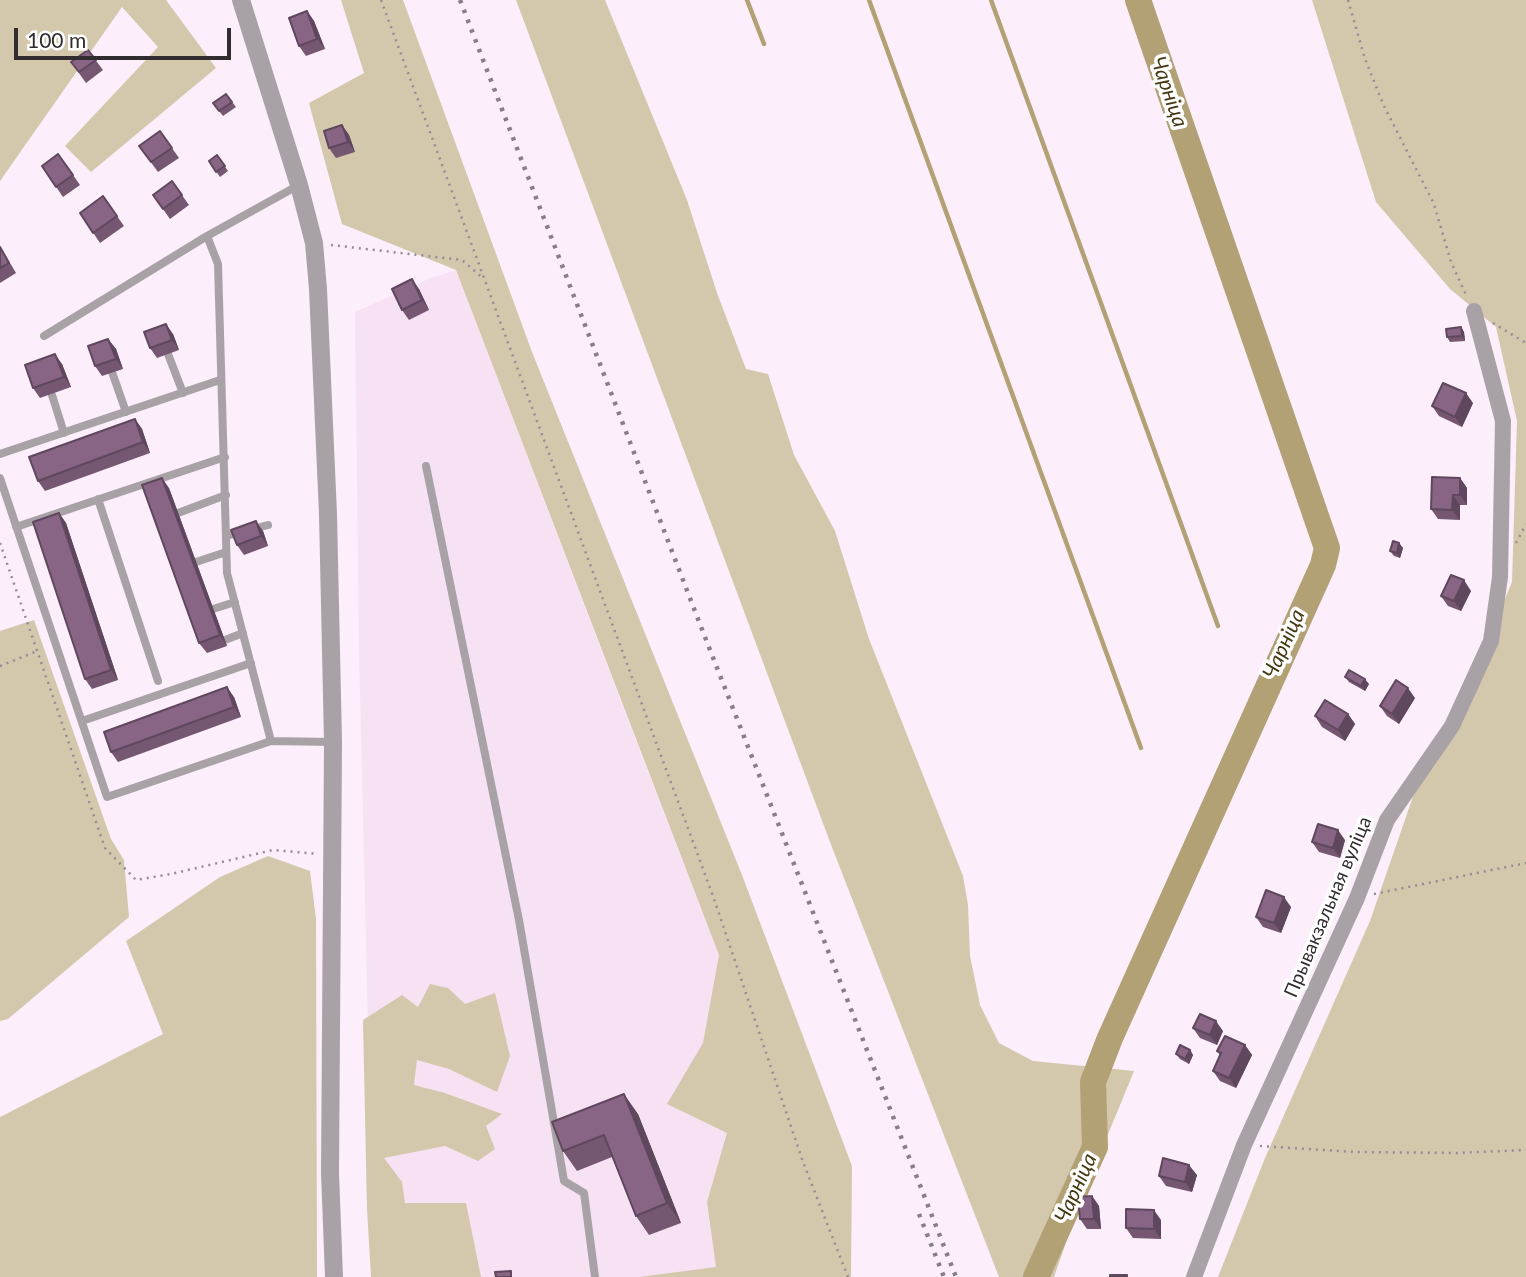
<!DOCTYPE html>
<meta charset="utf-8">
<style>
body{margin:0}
#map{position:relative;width:1526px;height:1277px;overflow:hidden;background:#fceefb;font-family:Lato,sans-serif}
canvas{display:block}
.scale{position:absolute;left:14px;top:28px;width:217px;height:32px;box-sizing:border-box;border:4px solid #312c30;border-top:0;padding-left:9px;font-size:21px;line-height:24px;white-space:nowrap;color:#312c30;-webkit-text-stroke:5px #fff;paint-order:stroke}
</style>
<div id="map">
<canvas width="1526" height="1277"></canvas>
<div class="scale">100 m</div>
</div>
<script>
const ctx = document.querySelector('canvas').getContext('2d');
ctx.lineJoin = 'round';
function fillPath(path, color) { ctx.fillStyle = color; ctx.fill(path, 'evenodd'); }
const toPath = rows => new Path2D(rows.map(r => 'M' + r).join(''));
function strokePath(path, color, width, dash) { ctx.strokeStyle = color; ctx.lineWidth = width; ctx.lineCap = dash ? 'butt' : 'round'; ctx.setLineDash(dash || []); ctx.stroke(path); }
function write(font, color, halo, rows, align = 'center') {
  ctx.font = font + ' Lato,sans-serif'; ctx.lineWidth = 7; ctx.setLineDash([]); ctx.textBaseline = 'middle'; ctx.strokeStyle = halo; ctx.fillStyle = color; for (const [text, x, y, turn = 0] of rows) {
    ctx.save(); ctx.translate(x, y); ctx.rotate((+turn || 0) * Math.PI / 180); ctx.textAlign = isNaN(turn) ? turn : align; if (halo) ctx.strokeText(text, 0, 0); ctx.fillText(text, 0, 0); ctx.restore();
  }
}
const built = toPath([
 [456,270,633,733,844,1277,374,1277,359,650,355,312,431,278]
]);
const green = toPath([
 [0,0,166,0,216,68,91,172,65,146,158,47,122,7,0,181],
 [341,0,403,0,532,352,742,875,852,1166,851,1277,639,1277,716,1267,707,1202,727,1133,667,1104,703,1043,719,955,456,270,342,224,309,103,364,73],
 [516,0,605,0,687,200,717,293,746,369,768,374,794,455,835,531,869,639,963,876,968,905,970,956,980,1005,999,1043,1033,1061,1134,1071,1079,1205,1054,1277,999,1277,830,842],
 [1312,0,1526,0,1526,1277,1218,1277,1265,1158,1370,921,1418,782,1478,664,1512,582,1517,421,1496,327,1450,289,1376,202],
 [34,620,111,839,124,860,129,917,8,1019,0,1021,0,631],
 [268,856,310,871,316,919,317,1277,0,1277,0,1117,163,1034,126,941,220,877],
 [430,984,448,988,465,1004,495,993,510,1056,497,1092,449,1069,417,1060,414,1085,445,1093,502,1114,486,1126,495,1149,478,1161,445,1146,384,1158,402,1182,405,1203,466,1203,481,1277,371,1277,367,1209,363,1020,402,995,418,1007]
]);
const stream = toPath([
 [747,0,764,44],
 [869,0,1141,748],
 [991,0,1218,626]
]);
const river = toPath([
 [1036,1277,1095,1147,1093,1082,1110,1038,1323,565,1327,548,1138,0]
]);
const path = toPath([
 [381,0,713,896,803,1162,848,1277],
 [1348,0,1365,59,1384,106,1434,204,1451,262,1467,297],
 [331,245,462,260,484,279],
 [1493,323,1526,343],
 [0,543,105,848,136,880,171,874,273,850,318,854],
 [1516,543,1526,524],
 [0,666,37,651],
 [1374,894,1526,863],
 [1260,1146,1355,1152,1455,1153,1526,1150]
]);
const service = toPath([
 [44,336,207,236],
 [168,354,183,393],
 [112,372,126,412],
 [52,395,64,433],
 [0,454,220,380],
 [426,466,519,920,564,1181,584,1193,595,1277],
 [0,478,107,797,271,741,333,742],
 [98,499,158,681],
 [178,513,226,495],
 [16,527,225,457],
 [226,536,268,525],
 [196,562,226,552],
 [213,609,235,602],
 [225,640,243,633],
 [82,721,251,663],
 [271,741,227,573,218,264,207,236,299,185]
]);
const minor = toPath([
 [1194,1277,1244,1145,1357,898,1387,820,1452,726,1491,641,1500,577,1503,421,1474,311]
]);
const tertiary = toPath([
 [241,0,299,185,314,243,318,289,328,514,333,742,330,1173,334,1277]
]);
const rail = toPath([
 [460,0,703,632,956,1277],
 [919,1214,944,1277]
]);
const wall = toPath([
 [307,11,314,21,325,49,306,56,299,46],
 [88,50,103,70,86,83,71,62],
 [226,94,236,107,223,116,213,103],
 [342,125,349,135,355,152,336,158,329,148],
 [160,131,179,158,158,172,139,146],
 [217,155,228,171,220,177,209,161],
 [42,166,73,175,80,185,63,197],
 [172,181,189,205,170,219,153,195],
 [103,196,124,226,100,243,80,213],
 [0,246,16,273,0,283],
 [419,289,429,310,409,320,402,310],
 [1461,327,1464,332,1465,341,1450,342,1447,337],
 [173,334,179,350,157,358,150,348],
 [108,339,116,349,123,369,102,376,95,366],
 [62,364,71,387,40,398,33,388],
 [1473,403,1462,427,1439,416,1432,406],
 [135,419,142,429,150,453,45,491,38,481],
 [1460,478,1467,488,1467,505,1460,505,1460,520,1438,519,1431,509],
 [169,488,227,646,207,653,199,643],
 [59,513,66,523,118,680,92,689,85,679],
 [263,531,268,546,244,555,237,545],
 [1399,543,1403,548,1400,558,1394,556,1390,551],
 [1471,591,1461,611,1448,606,1441,596],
 [1345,677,1369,684,1365,691,1349,682],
 [234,697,241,717,118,762,111,752],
 [1415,698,1399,724,1387,716,1380,706],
 [1348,714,1355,724,1345,741,1322,727,1315,716],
 [1345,840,1340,858,1319,852,1312,842],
 [1291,907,1281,933,1263,927,1256,917],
 [1193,1028,1223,1031,1217,1045,1200,1038],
 [1245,1045,1252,1055,1236,1088,1220,1081,1213,1071,1220,1055,1217,1051],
 [1190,1050,1193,1055,1189,1064,1180,1059,1176,1054],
 [638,1114,681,1223,649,1235,636,1216,612,1157,577,1171,563,1151],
 [1197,1175,1192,1192,1166,1186,1159,1176],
 [1092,1196,1099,1206,1101,1229,1087,1229,1080,1219],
 [1161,1220,1161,1239,1133,1238,1126,1228]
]);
const shadedWall = toPath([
 [307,11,314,21,325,49,317,39],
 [342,125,349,135,355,152,348,142],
 [412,279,419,289,429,310,422,300],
 [166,324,173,334,179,350,172,340],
 [1461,327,1464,332,1465,341,1462,336],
 [108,339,116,349,123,369,116,359],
 [55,354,62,364,71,387,64,377],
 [1466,393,1473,403,1462,427,1455,417],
 [135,419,142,429,150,453,143,442],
 [162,478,169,488,227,646,220,635],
 [1460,478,1467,488,1467,505,1460,495],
 [1453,495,1460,505,1460,520,1452,510],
 [59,513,66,523,118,680,111,670],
 [256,521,263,531,268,546,261,536],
 [1399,543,1403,548,1400,558,1397,553],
 [1464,580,1471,591,1461,611,1454,601],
 [1365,679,1369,684,1365,691,1361,686],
 [227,687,234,697,241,717,234,707],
 [1408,688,1415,698,1399,724,1392,714],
 [1348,714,1355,724,1345,741,1338,730],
 [1338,830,1345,840,1340,858,1333,848],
 [1284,897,1291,907,1281,933,1274,923],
 [1216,1021,1223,1031,1217,1045,1210,1035],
 [1245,1045,1252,1055,1236,1088,1229,1078],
 [1190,1050,1193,1055,1189,1064,1185,1059],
 [624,1094,638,1114,681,1223,667,1203],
 [1189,1165,1197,1175,1192,1192,1185,1182],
 [1092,1196,1099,1206,1101,1229,1094,1219],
 [1154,1210,1161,1220,1161,1239,1154,1229]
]);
const building = toPath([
 [307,11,317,39,299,46,289,18,307,11],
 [88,50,96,60,79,72,71,62,88,50],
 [226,94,232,102,219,111,213,103,226,94],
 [342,125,348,142,329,148,324,131,342,125],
 [160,131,172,148,151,162,139,146,160,131],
 [58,154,73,175,56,187,42,166,58,154],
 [217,155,225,166,216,172,209,161,217,155],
 [172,181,182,195,163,209,153,195,172,181],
 [103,196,117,216,93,233,80,213,103,196],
 [0,247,9,263,0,268,0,247],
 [412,279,422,300,402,310,392,289,412,279],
 [166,324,172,340,150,348,144,332,166,324],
 [1461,327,1462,336,1447,337,1446,329,1461,327],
 [108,339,116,359,95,366,88,346,108,339],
 [55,354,64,377,33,388,25,365,55,354],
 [1443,383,1466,393,1455,417,1432,406,1443,383],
 [135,419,143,442,38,481,29,457,135,419],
 [1432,477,1460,478,1460,495,1453,495,1452,510,1431,509,1432,477],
 [162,478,220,635,199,643,142,485,162,478],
 [59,513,111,670,85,679,33,522,59,513],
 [256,521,261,536,237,545,231,530,256,521],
 [1393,541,1399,543,1397,553,1390,551,1393,541],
 [1451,575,1464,580,1454,601,1441,596,1451,575],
 [1349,670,1365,679,1361,686,1345,677,1349,670],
 [1396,680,1408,688,1392,714,1380,706,1396,680],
 [227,687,234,707,111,752,104,732,227,687],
 [1325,700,1348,714,1338,730,1315,716,1325,700],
 [1318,824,1338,830,1333,848,1312,842,1318,824],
 [1266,890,1284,897,1274,923,1256,917,1266,890],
 [1200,1014,1216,1021,1210,1035,1193,1028,1200,1014],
 [1225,1036,1245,1045,1229,1078,1213,1071,1221,1053,1217,1051,1225,1036],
 [1180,1045,1190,1050,1185,1059,1176,1054,1180,1045],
 [624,1094,667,1203,636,1216,604,1135,563,1151,552,1122,624,1094],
 [1163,1158,1189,1165,1185,1182,1159,1176,1163,1158],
 [1092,1196,1094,1219,1080,1219,1078,1197,1092,1196],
 [1126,1209,1154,1210,1154,1229,1126,1228,1126,1209],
 [511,1271,511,1277,496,1277,495,1272,511,1271],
 [1110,1275,1127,1275,1127,1277,1110,1277,1110,1275]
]);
const streetNames = [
 ["Прывакзальная вуліца",1328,907,-67]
];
const waterNames = [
 ["Чарніца",1169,92,71],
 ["Чарніца",1284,644,-66],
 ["Чарніца",1076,1188,-66]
];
fillPath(built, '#f7e2f4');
fillPath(green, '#d3c8ac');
strokePath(stream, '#b2a175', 4.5);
strokePath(river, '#b2a175', 26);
strokePath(path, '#958b94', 2.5, [2, 5]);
strokePath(service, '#a8a2a7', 8);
strokePath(minor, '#a8a2a7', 16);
strokePath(tertiary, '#a8a2a7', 18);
strokePath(rail, '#877f86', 4.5, [3.5, 7]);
fillPath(wall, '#755772');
fillPath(shadedWall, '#5f475d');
fillPath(building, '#886585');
strokePath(building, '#5f475d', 2);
write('19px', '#312c30', '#fff', streetNames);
write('italic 21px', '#463a15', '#fff', waterNames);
</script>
